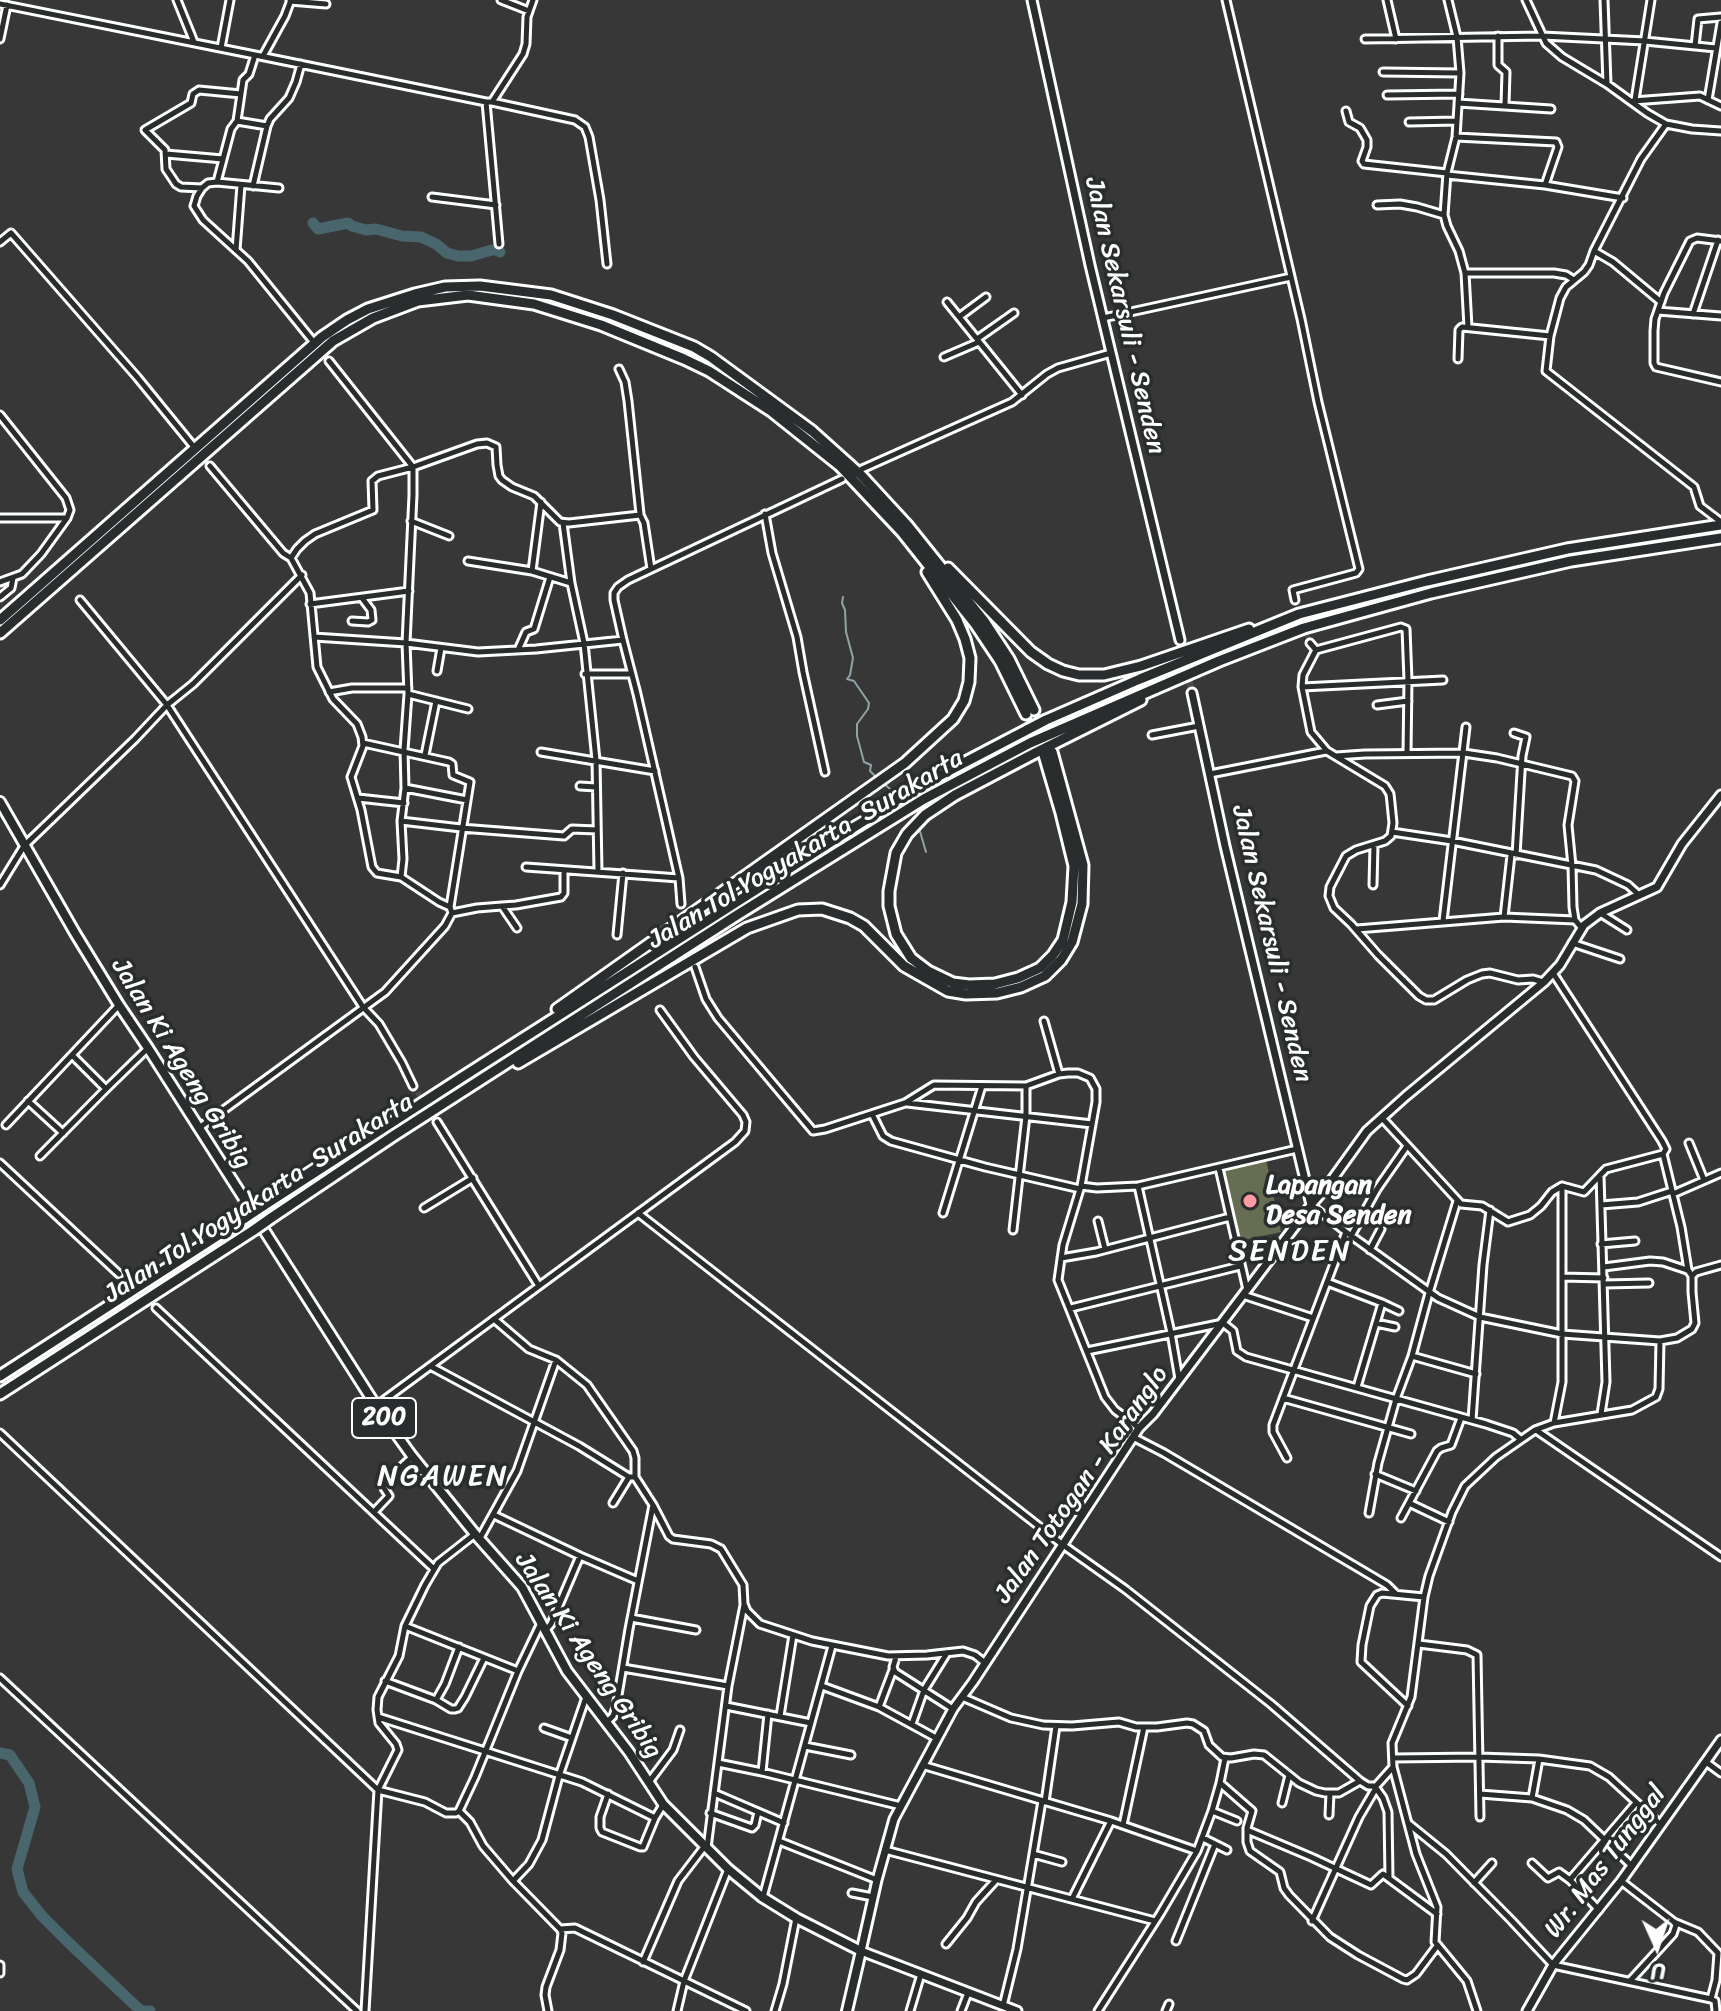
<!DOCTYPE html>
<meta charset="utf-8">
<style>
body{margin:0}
#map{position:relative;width:1721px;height:2011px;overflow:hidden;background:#383737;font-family:Sriracha,sans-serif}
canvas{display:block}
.north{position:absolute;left:1617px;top:1907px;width:80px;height:80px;-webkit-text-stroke:6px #2a2d2e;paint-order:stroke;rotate:177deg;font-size:22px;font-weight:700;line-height:32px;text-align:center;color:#fff}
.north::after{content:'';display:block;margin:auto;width:28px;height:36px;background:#fff;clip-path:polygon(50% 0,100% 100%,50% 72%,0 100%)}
</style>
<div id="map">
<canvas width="1721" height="2011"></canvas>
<div class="north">U</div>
</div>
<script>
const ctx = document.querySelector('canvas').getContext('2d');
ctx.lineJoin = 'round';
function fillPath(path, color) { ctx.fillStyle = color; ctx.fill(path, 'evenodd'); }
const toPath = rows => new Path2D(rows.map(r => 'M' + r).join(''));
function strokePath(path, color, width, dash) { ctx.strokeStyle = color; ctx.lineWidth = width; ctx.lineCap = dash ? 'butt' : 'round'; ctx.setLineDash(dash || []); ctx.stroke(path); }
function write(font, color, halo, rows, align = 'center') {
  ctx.font = font + ' Sriracha,sans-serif'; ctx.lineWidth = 7; ctx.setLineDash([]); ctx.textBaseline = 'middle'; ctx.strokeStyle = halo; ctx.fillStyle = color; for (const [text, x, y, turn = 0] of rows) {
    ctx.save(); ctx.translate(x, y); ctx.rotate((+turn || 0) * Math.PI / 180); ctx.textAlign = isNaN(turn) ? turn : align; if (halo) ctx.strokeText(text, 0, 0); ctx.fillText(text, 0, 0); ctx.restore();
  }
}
const green = toPath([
 [1266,1159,1281,1232,1235,1242,1219,1170]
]);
const stream = toPath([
 [843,597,842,603,845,610,846,632,853,658,850,675,847,679,854,681,869,703,868,709,857,724,857,736,864,762,871,765,870,771,878,779],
 [883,783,896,794],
 [919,828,926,852]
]);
const river = toPath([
 [313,223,318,229,348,223,352,226,366,230,376,229,402,236,421,237,436,244,447,253,458,256,471,256,492,250,497,250,500,252],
 [0,1753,10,1755,29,1783,35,1807,17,1869,23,1892,42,1916,69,1943,141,2011,150,2011]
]);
const streetTunnel = toPath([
 [1295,600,1310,643],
 [681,904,693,958],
 [413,1086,423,1101],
 [119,1274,156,1308]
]);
const secondaryTunnel = toPath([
 [1180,640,1192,693]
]);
const highwayTunnel = toPath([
 [1034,710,1048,744],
 [1026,714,1044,755]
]);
const street = toPath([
 [177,0,194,42],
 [501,0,529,11],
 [1226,0,1301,319,1318,402,1359,569,1356,573,1293,590,1295,600],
 [1387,0,1396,39],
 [1448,0,1457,37,1460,73,1456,137,1447,173,1444,215,1447,226,1459,251,1465,273,1468,327],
 [1526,0,1546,43,1562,57,1607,84,1647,113,1666,124,1692,129,1721,131],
 [1604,0,1607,84],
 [290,1,326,4],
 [0,4,255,55,249,74,243,80,237,121,231,129,217,182,208,183,202,188,197,196,194,206,203,220,248,261,312,340],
 [1498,36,1498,65,1506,72,1505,105],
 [0,39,7,5],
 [1365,39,1542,36,1645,41,1716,48],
 [1695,46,1698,19,1721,17],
 [221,48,230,0],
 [255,55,486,102],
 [263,56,285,16,291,0],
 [1383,72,1460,73],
 [1387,95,1459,94],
 [1635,100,1651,0],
 [1708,100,1721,23],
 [1633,101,1700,96,1721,106],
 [492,102,575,120,585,127,589,137,600,200,607,264],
 [1458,103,1551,109],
 [1346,111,1349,122,1360,128,1367,140,1367,147,1362,161,1364,164,1447,173],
 [237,121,267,126],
 [1409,122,1457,121],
 [1666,124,1641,159,1594,251,1589,265,1584,272,1566,287,1560,298,1550,336,1546,371,1694,487,1700,506,1721,522],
 [1456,137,1556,142,1558,147,1545,185],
 [166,154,223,159],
 [1447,175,1545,185,1623,198],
 [217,182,279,188],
 [253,186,267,126,270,119,289,98,296,82,301,64],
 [202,188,181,187,176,184,166,169,165,150,145,130,191,103,193,94,199,90,241,94],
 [432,197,496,205],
 [1377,205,1400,204,1417,207,1444,215],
 [1721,241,1697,238,1690,241,1664,293,1655,319,1654,331,1654,363,1656,367,1721,382],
 [0,242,11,233,137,377,194,447],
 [499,244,486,102,492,102,523,54,526,44,527,17,533,0],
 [236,250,241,185],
 [1594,251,1613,262,1661,302],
 [1465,273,1554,273,1566,275,1574,280],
 [947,302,1022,395],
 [1658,311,1721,316],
 [1693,314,1718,240],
 [959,317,986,297],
 [1103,318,1291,277],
 [977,339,1014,313],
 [944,357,979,342],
 [1458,359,1459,330,1462,327,1550,336],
 [329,361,413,467,413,495,406,643,408,694,404,750,405,788,401,821,403,859,401,877],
 [619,369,625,382,628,401,640,514],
 [0,415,66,498,70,510,67,518,41,554,22,574,0,582],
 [210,466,283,553,291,558],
 [862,469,1012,402,1047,374,1058,368,1111,353],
 [765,514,772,553,797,637,803,672,825,772],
 [0,518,66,518],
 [411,521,449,536],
 [563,523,571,583,584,643,596,760,598,871],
 [468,561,532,571,571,583],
 [532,571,541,502],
 [0,597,11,588,13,578],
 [80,600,167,705,363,1007,379,1024,402,1063,413,1086],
 [310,604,409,591],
 [352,621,368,622,372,620,371,610,362,598],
 [314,637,406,643,478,652,536,649,623,640],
 [1310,643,1316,650,1303,675,1302,687,1311,732,1327,751,1385,786,1390,794,1391,803,1393,823,1391,836,1385,841,1356,850,1346,856,1330,887,1329,896,1334,908,1351,924,1378,955,1419,996,1426,1000,1434,1000,1467,980,1482,974,1490,973,1518,980,1533,979,1543,982],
 [518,650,526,632,534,629,550,577],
 [1316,650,1401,627,1406,629,1408,680,1407,753],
 [437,671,441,648],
 [585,674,632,674],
 [1302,687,1443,680],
 [329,692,352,688,408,688],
 [408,694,468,709],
 [1377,705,1408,701],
 [1514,733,1526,737,1522,756,1516,855],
 [1152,735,1199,726],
 [363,743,449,762,452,764,453,775,470,782,450,907],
 [541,752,655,771],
 [425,755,436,701],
 [1336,756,1365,754,1464,753,1497,758,1572,776,1575,781,1568,825,1572,866,1573,907,1575,920,1581,927],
 [1210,774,1326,751],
 [580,786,596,787],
 [405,788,467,800],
 [358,798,404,803],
 [401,821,461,828,564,836,572,829,597,830],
 [1392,832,1452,841,1596,870,1628,885,1639,895],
 [526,867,679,878],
 [0,885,24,846,135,739,167,705,193,684,302,575],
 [1373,885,1374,845],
 [681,904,679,878,637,694,623,640,614,600,614,593,618,587,628,580,842,479],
 [502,906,516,905,561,897,564,893,564,871],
 [452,913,477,908,502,906,517,928],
 [1600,913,1627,930],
 [1504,917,1511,855],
 [1443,921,1466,727],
 [1357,929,1504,917,1575,920],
 [617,935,623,873],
 [1572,943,1620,959],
 [695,967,706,999,718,1018,813,1131,825,1129,905,1103,934,1085,1026,1086,1059,1074,1068,1073,1078,1073,1090,1078,1096,1089,1096,1102,1081,1186,1063,1245,1058,1280,1105,1397,1115,1410,1139,1428],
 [1553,973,1662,1141,1666,1149,1663,1154],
 [1044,1021,1059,1074],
 [72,1055,106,1089],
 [28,1101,63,1133],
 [907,1103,1092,1124],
 [872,1114,883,1136,891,1141,985,1167,1080,1189],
 [1382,1118,1461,1204,1482,1206,1508,1222,1530,1215,1541,1206,1552,1192,1562,1186,1584,1192,1606,1169,1663,1154,1681,1227,1688,1270,1692,1276],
 [6,1125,119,1005],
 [199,1128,385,992,445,926,452,913,450,907,439,902,401,877,377,873,372,867,361,810,351,777,363,746,362,737,357,724,333,699,317,667,310,593,291,558,297,549,305,541,315,534,373,510,372,481,378,476,413,467,477,444,487,443,496,447,497,465,499,476,502,480,512,487,534,496,560,522,569,523,640,515,644,523,651,569],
 [1689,1143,1704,1180],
 [40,1156,106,1089,147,1049],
 [0,1163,119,1274],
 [1219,1168,1247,1290],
 [1600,1175,1606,1382,1601,1414],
 [1081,1186,1097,1188,1138,1186,1297,1149],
 [1138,1186,1171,1333,1179,1379],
 [1673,1194,1721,1173],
 [1311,1205,1346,1232,1438,1298,1480,1317,1562,1334,1660,1341,1677,1338,1692,1329,1695,1323,1692,1292,1692,1276,1696,1272,1721,1265],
 [1601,1205,1638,1202,1672,1191],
 [424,1208,473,1178],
 [638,1213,1063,1545,1125,1589,1271,1704,1360,1781],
 [943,1213,982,1086],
 [1098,1221,1105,1249],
 [1013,1230,1026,1116,1026,1086],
 [1351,1236,1377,1189,1407,1146],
 [1601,1244,1635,1241],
 [1370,1250,1381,1229],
 [1061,1258,1096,1252,1230,1217],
 [1604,1267,1650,1261,1663,1262,1687,1270],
 [1562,1277,1604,1278],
 [1327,1282,1382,1303,1399,1311],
 [1604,1284,1649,1283],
 [539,1286,735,1142,745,1131,746,1122,743,1115,694,1057,660,1010],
 [1243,1295,1313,1318],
 [156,1308,434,1569],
 [1071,1308,1240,1266],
 [494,1319,529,1349,556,1360,587,1385,633,1451,635,1458,635,1477,653,1505,669,1536,673,1539,711,1544,721,1549,743,1585,744,1604,747,1611,760,1624,812,1641,888,1656,927,1655,963,1651,975,1655,985,1663],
 [1376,1323,1395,1327],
 [1087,1351,1223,1323,1233,1331,1237,1351,1246,1357,1486,1424,1513,1433,1520,1439],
 [1412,1356,1476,1374],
 [432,1367,579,1446,629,1477,635,1477],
 [1357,1387,1382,1303],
 [1283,1398,1411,1434],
 [376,1406,539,1286,437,1122],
 [1472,1420,1483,1265,1490,1210],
 [1554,1423,1562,1382,1562,1186],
 [1536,1430,1721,1557],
 [0,1433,378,1790,425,1802,446,1813,456,1813,459,1811,470,1822,483,1846,513,1881,560,1929,562,1933,560,1950,546,1987,545,1995,548,2011],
 [1133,1437,1164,1453,1387,1585,1396,1594],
 [1287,1458,1273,1432,1273,1425,1346,1232],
 [1375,1474,1416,1491],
 [613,1503,629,1477],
 [1409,1503,1449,1522],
 [374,1512,389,1496,384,1488,384,1483,412,1457],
 [1369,1513,1378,1463,1396,1399,1412,1356,1429,1293,1457,1201],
 [494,1515,580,1556,638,1581],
 [1401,1518,1437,1451,1441,1448,1451,1445,1461,1418],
 [480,1538,517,1471,556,1360],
 [631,1618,696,1630],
 [405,1626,518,1671],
 [546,1630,551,1624,580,1556],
 [1419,1644,1467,1650,1477,1655,1480,1817],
 [896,1657,893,1667,895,1672,953,1709],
 [623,1668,728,1686],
 [0,1678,357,2011],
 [385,1681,436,1700,451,1709,455,1709,458,1708,465,1697,484,1658],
 [822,1686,879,1707,936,1738],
 [962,1697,1011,1718,1043,1725,1072,1726,1119,1722,1136,1727,1157,1727,1187,1723,1193,1724,1204,1731,1209,1745,1222,1757,1231,1758,1254,1754,1264,1755,1299,1783,1316,1791,1325,1793,1339,1793,1360,1781,1368,1786,1376,1786,1393,1767,1392,1743,1411,1697,1424,1597,1429,1576,1452,1512,1465,1486,1496,1457,1535,1430,1554,1423,1632,1410,1656,1397,1659,1389,1660,1341],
 [436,1700,445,1684,459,1647],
 [726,1706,811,1723],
 [1408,1706,1361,1662,1362,1645,1370,1606,1377,1595,1382,1593,1424,1597],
 [879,1707,893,1670],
 [780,1716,793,1635],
 [378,1717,582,1782,655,1818],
 [607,1722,613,1716,616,1707,629,1629,653,1505],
 [912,1724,924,1690,947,1653],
 [544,1728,572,1738],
 [805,1746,851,1755],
 [1393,1758,1479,1757,1539,1759,1590,1766,1609,1777,1660,1824],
 [1706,1762,1721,1773],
 [718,1763,762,1772,901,1806],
 [922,1765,1111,1821,1197,1851],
 [1393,1767,1416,1854,1437,1907,1435,1942,1467,1981,1477,2011],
 [762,1772,768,1714],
 [649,1782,673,1750,680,1730],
 [1220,1783,1252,1811,1247,1828,1247,1842,1250,1851,1280,1872,1284,1888,1289,1895,1330,1937,1358,1955,1403,1979,1407,1980,1416,1974,1437,1946],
 [1376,1788,1383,1798,1388,1812,1389,1878],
 [714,1793,784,1823],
 [608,1794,600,1817,600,1828,602,1832,640,1847,643,1847,655,1818,663,1805],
 [1480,1794,1532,1798,1567,1810,1584,1820,1632,1866],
 [1532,1798,1539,1759],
 [1045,1802,1056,1726],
 [1282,1803,1289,1775],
 [459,1811,475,1777,518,1671,541,1623],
 [1212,1811,1237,1821],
 [710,1813,752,1828,755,1825,758,1812],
 [1329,1815,1330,1793],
 [1409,1824,1446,1854,1511,1920,1553,1965,1711,1999,1715,2001,1716,2011],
 [1123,1825,1144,1727],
 [1247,1830,1311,1857,1371,1885,1383,1874,1437,1914],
 [1203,1838,1227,1850],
 [779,1841,877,1880],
 [707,1848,728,1686,744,1605],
 [885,1850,1155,1921],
 [1033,1854,1062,1862],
 [1532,1863,1548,1878,1559,1872,1570,1880,1599,1910],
 [1570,1880,1636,1803],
 [513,1881,529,1864,542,1840,559,1776,586,1697],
 [1621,1881,1674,1922,1676,1925,1673,1934,1630,1981],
 [1474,1883,1492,1863],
 [852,1893,873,1897],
 [763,1897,832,1646],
 [1072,1899,1111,1821],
 [1312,1921,1359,1817,1376,1788,1372,1786],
 [1674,1922,1698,1932,1718,1953,1716,1980,1711,1999],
 [560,1929,575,1928,746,2011],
 [1176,1941,1215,1844],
 [946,1944,967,1918,976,1902,996,1880],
 [643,1962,678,1881,704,1847],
 [0,1965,0,1973],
 [1003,2006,1017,1949,1042,1801],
 [365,2011,378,1790,398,1750,396,1744,379,1723,377,1710,378,1697,399,1656,405,1626,425,1585,438,1563,475,1534],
 [677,2011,684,1981,728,1869],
 [775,2011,783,1984,796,1918],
 [910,2011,921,1974],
 [961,2011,968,1993],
 [1098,2011,1160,1914,1197,1851,1212,1811,1220,1783,1225,1758],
 [1166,2011,1169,2004]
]);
const secondary = toPath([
 [1032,0,1090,265,1180,640],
 [1192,693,1225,846,1311,1205],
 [1017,2011,861,1951,877,1880,894,1819,953,1709,973,1682,1139,1428,1153,1414,1311,1205,1326,1188,1367,1131,1406,1096,1544,982,1560,965,1584,925,1600,913,1657,887,1682,844,1721,795],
 [1527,2011,1553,1965,1621,1881,1721,1740]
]);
const primary = toPath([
 [0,802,75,933,119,1005,148,1048,376,1406,412,1456,475,1534,522,1587,567,1671,629,1752,663,1804,728,1869,762,1897,796,1918,861,1951,847,2011]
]);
const highway = toPath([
 [948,568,1031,652,1048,664,1063,671,1079,675,1104,675,1141,666,1249,629],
 [0,620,322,337,347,320,368,309,415,294,445,287,480,286,551,295,613,315,694,347,711,357,812,431,861,475,907,525,984,621,1009,659,1034,710],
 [0,633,333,341,373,318,418,301,468,295,534,304,601,325,684,359,709,371,771,411,840,466,902,532,976,625,1000,661,1026,714],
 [1044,755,1061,813,1074,866,1072,902,1063,940,1053,955,1040,968,1018,978,995,984,969,985,953,983,928,971,911,958,896,934,889,906,889,891,896,853,907,834,925,815,955,795,1035,753,1141,700],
 [557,1009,905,763,953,719,964,701,969,682,970,658,965,639,957,620,927,572],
 [518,1063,747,928,798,910,822,909,850,918,864,926,904,966,948,991,966,994,997,993,1021,987,1045,976,1061,960,1072,942,1082,904,1083,865,1052,752],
 [263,1206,464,1076,914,789,1046,720,1140,679,1299,614,1427,581,1567,549,1721,525],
 [271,1218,393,1136,737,915,924,799,1030,743,1219,661,1304,628,1431,593,1571,561,1721,538],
 [0,1376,245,1218],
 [0,1394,254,1230]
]);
const highwayBridge = toPath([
 [245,1218,263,1206],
 [254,1230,271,1218]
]);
const markers = [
 [1250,1201,8,"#ff9aa2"]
];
const shields = [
 [384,1418,64]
];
const shieldNames = [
 ["200",384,1418]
];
const streetNames = [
 ["Jalan Sekarsuli - Senden",1124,316,77],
 ["Jalan Tol Yogyakarta–Surakarta",806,850,-31],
 ["Jalan Sekarsuli - Senden",1271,944,77],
 ["Jalan Ki Ageng Gribig",181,1064,58],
 ["Jalan Tol Yogyakarta–Surakarta",259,1199,-33],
 ["Jalan Totogan - Karanglo",1082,1485,-55],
 ["Jalan Ki Ageng Gribig",588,1656,56],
 ["Wr. Mas Tunggal",1606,1862,-53]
];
const poiNames = [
 ["Lapangan",1266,1186],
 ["Desa Senden",1266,1216]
];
const quarterNames = [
 ["SENDEN",1290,1252],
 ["NGAWEN",443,1477]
];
fillPath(green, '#676d53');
strokePath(stream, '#92a3a7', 2);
strokePath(river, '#49666d', 11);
strokePath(streetTunnel, '#4c4b4b', 5, [5, 2.5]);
strokePath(secondaryTunnel, '#4c4b4b', 7, [7, 3.5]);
strokePath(highwayTunnel, '#4c4b4b', 9, [9, 4.5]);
strokePath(street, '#fff', 11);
strokePath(secondary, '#fff', 13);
strokePath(primary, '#fff', 14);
strokePath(highway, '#fff', 15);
strokePath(street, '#2a2d2e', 5);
strokePath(secondary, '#2a2d2e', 7);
strokePath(primary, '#2a2d2e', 8);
strokePath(highway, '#2a2d2e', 9);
strokePath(highwayBridge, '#fff', 15, []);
strokePath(highwayBridge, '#2a2d2e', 9);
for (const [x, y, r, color] of markers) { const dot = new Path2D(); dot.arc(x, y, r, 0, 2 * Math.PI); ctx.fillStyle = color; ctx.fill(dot); strokePath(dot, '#2a2d2e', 3); }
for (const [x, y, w] of shields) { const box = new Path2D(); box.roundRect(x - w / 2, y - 20, w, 40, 6); ctx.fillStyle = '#2a2d2e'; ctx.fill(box); strokePath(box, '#fff', 2); }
write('bold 24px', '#fff', null, shieldNames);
write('26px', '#fff', '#2a2d2e', streetNames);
write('bold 26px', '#fff', '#2a2d2e', poiNames, 'left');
ctx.letterSpacing = '2px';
write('30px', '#fff', '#2a2d2e', quarterNames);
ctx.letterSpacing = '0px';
</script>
